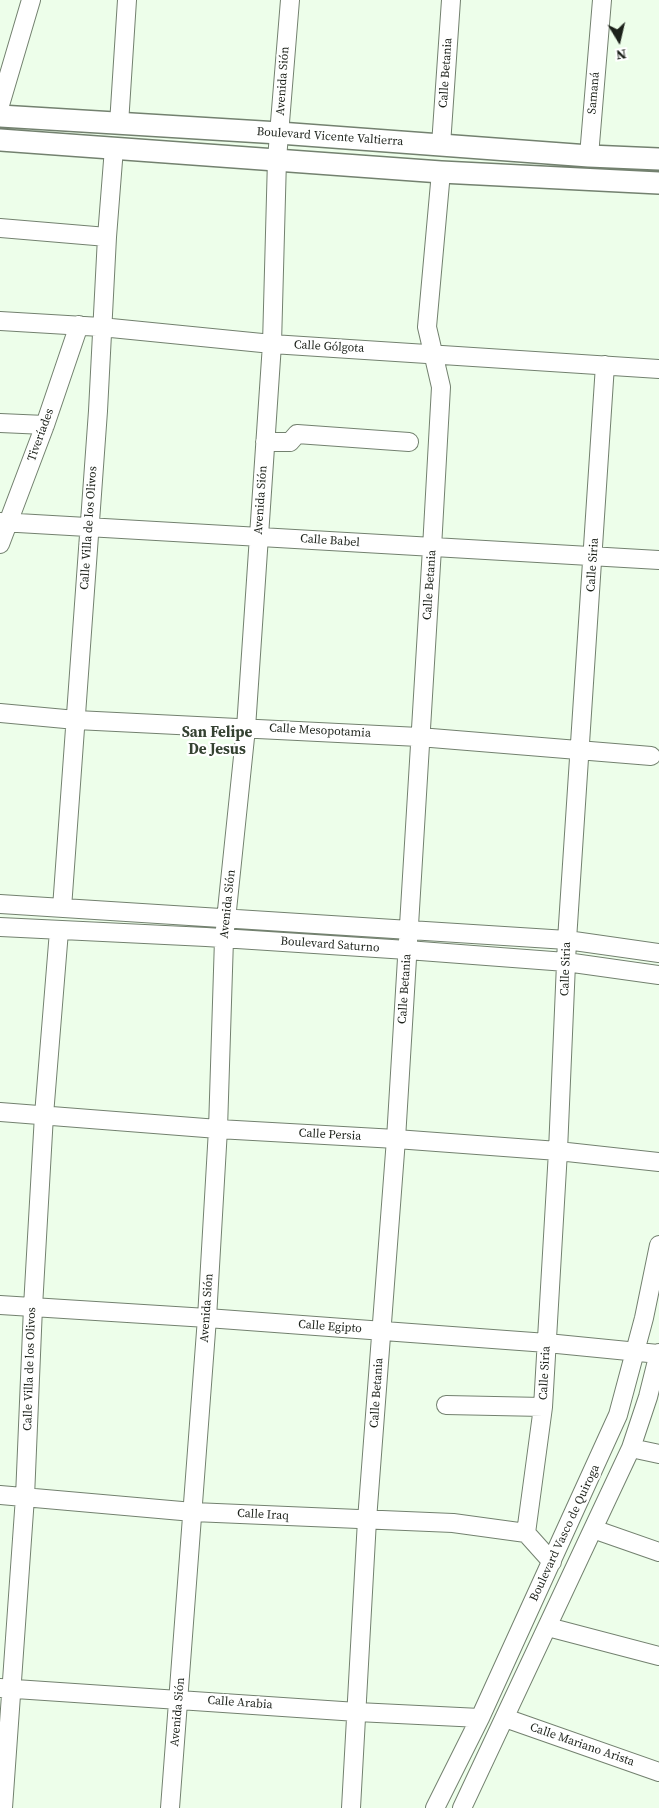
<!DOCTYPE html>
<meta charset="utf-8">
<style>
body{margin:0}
#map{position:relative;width:659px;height:1808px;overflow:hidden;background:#edfeea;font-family:"Source Serif 4",serif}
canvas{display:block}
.north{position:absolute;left:594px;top:15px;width:50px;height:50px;-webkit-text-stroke:4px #fff;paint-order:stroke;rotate:171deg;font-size:14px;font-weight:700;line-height:20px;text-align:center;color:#1c211a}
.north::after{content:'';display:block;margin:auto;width:18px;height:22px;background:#1c211a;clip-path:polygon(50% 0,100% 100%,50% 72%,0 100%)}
</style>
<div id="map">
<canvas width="659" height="1808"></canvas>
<div class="north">N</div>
</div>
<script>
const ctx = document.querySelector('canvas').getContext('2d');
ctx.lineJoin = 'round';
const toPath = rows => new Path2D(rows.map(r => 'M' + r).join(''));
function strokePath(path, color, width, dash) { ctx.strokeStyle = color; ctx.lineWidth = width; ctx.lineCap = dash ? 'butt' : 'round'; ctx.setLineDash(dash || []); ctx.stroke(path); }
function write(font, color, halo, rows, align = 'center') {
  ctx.font = font + ' "Source Serif 4",serif'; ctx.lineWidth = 4.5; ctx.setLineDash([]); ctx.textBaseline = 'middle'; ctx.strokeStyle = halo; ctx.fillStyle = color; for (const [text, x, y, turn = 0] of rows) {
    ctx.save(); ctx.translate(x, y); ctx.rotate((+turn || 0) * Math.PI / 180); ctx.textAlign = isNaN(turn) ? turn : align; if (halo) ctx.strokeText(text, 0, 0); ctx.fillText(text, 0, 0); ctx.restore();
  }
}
const minor = toPath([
 [0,105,31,0],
 [119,124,127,0],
 [441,145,451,0],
 [589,156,602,0],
 [0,228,107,237],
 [0,321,101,327,272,344,659,369],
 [0,423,45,425],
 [265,442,290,442,297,434,409,442],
 [0,522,659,560],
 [0,544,45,425,79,325],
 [0,713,76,720,419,737,651,756],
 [0,904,567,940,659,953],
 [62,908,98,411,107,237,114,148],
 [0,927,206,937,407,950,566,962,659,975],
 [0,1112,218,1129,396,1139,558,1151,659,1162],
 [0,1305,207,1318,547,1343,659,1354],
 [446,1405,543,1407],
 [631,1448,659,1454],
 [0,1495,193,1512,453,1523,526,1533],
 [593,1529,659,1552],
 [552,1562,526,1533,543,1407,558,1151,567,940,605,365],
 [548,1627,659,1656],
 [0,1688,357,1712,480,1718],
 [505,1718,659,1772],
 [3,1808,25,1497,33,1307,44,1115,59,931],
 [170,1808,207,1318,218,1129,224,939,246,728,272,344,277,159,290,0],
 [351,1808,367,1520,396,1139,432,548,441,387,427,327,441,172],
 [435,1808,480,1718,618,1415,644,1318,659,1245],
 [462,1808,631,1448,648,1397,659,1353]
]);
const major = toPath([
 [0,116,279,133,589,156,659,159],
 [0,140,441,172,659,183]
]);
const streetNames = [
 ["Calle Betania",446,73,-86],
 ["Avenida Sión",283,81,-86],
 ["Samaná",594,93,-85],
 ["Boulevard Vicente Valtierra",330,137,4],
 ["Calle Gólgota",329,347,3],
 ["Tiveríades",41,435,-70],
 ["Avenida Sión",261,500,-86],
 ["Calle Villa de los Olivos",89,528,-86],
 ["Calle Babel",330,541,4],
 ["Calle Siria",593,565,-86],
 ["Calle Betania",430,585,-86],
 ["Calle Mesopotamia",320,731,3],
 ["Avenida Sión",228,904,-84],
 ["Boulevard Saturno",330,945,4],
 ["Calle Siria",566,969,-88],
 ["Calle Betania",405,989,-86],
 ["Calle Persia",330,1135,3],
 ["Avenida Sión",207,1308,-86],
 ["Calle Egipto",330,1327,4],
 ["Calle Villa de los Olivos",30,1369,-88],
 ["Calle Siria",545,1373,-87],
 ["Calle Betania",377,1393,-86],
 ["Calle Iraq",263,1515,3],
 ["Boulevard Vasco de Quiroga",565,1533,-65],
 ["Calle Arabia",240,1703,4],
 ["Avenida Sión",178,1712,-85],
 ["Calle Mariano Arista",582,1745,19]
];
const quarterNames = [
 ["San Felipe",217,733],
 ["De Jesus",217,750]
];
strokePath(minor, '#73816f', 20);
strokePath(major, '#73816f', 24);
strokePath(minor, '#fff', 18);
strokePath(major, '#fff', 21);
write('12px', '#1c211a', '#fff', streetNames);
write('bold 15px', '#354232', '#fff', quarterNames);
</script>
